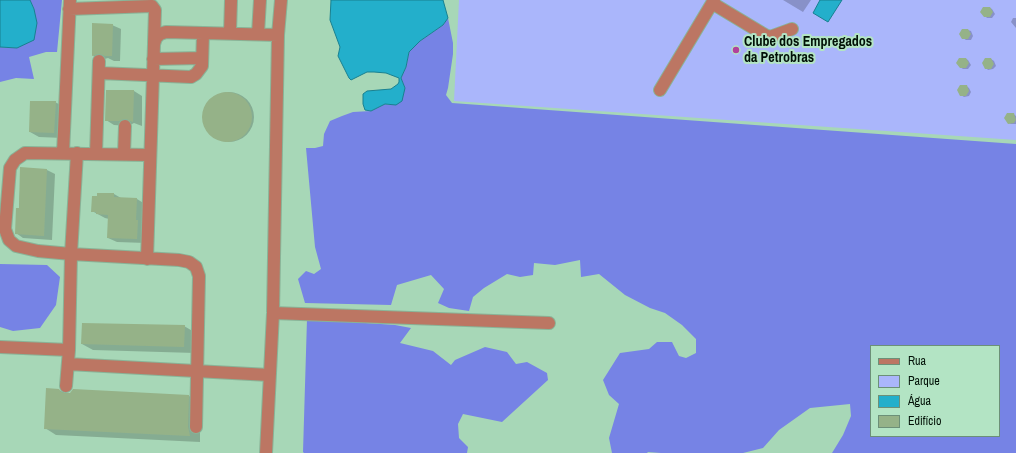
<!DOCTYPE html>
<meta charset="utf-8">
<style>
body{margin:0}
#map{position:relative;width:1016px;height:453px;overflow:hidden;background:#a7d7b7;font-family:"Archivo Narrow",sans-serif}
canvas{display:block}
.legend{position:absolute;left:870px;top:345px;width:130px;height:92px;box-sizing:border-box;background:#b3e4c4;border:1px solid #6c9078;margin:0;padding:5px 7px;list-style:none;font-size:12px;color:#021107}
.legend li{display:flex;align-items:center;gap:8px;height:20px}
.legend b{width:20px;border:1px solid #6c9078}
</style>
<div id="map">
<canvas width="1016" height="453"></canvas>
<ul class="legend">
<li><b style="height:5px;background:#bc7663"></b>Rua</li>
<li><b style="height:11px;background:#aab6fb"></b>Parque</li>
<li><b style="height:11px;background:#23afcb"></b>Água</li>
<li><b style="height:11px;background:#95b288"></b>Edifício</li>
</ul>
</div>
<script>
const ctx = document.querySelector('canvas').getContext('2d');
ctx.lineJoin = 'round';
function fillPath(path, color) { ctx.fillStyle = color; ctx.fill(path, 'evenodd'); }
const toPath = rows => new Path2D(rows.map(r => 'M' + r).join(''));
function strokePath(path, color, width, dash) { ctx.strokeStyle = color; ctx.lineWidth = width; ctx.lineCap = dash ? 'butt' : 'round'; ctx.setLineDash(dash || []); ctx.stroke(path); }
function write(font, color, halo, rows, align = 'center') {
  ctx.font = font + ' "Archivo Narrow",sans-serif'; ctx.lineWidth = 4; ctx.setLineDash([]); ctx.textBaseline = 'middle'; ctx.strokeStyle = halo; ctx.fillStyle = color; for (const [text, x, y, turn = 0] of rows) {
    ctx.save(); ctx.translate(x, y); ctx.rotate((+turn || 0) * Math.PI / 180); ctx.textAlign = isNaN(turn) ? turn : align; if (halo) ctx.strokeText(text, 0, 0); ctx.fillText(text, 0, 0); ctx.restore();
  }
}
const green = toPath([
 [459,0,1016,0,1016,140,454,101]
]);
const forest = toPath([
 [30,0,62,0,57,52,46,52,29,57,34,79,16,78,0,82,0,47,17,48,34,9],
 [448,18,453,43,453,54,448,88,446,95,452,103,1016,144,1016,453,832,453,843,435,851,416,850,404,810,408,779,430,763,448,743,453,661,453,648,452,647,453,612,453,609,438,619,404,609,395,603,380,620,353,649,349,657,342,672,342,679,356,686,358,696,353,696,339,682,325,665,313,650,308,625,295,599,274,581,277,580,260,555,265,534,263,533,275,520,277,507,274,484,288,473,297,469,311,449,308,438,303,444,289,431,275,397,285,391,305,305,303,298,279,306,271,314,274,321,269,315,247,306,148,315,148,323,146,324,134,330,121,342,116,353,112,371,111,385,104,390,105,405,88,401,78,406,67,409,52,420,41,443,25],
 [871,346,999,346,999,436,871,436],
 [0,264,47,265,60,277,56,305,40,328,13,331,0,327],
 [307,319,395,325,411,328,400,343,433,351,451,365,455,360,485,347,507,352,516,364,527,362,547,373,548,380,502,422,463,414,458,424,459,438,468,447,467,453,304,453,303,452]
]);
const water = toPath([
 [0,0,30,0,34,9,37,23,34,40,17,48,0,47,0,0],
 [331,0,443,0,448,18,443,25,420,41,409,52,406,67,401,78,405,88,402,101,396,105,385,104,371,111,365,110,363,104,363,94,367,91,391,89,398,84,399,82,399,78,386,73,374,72,367,72,351,80,349,78,338,56,340,47,330,20,331,0],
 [820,0,842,0,828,22,813,13,820,0]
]);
const shadow = toPath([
 [783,0,811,0,803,12],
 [990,8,992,9,995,14,992,18,987,18,985,16],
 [1013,18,1016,18,1016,28,1011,22],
 [112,25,121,29,120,61,114,61,108,58,101,60,93,56],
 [968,30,971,31,973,36,971,40,966,40,963,38],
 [966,59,968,60,971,65,968,69,963,69,960,67],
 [991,59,994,61,996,66,993,69,988,70,986,68],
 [966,86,969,88,971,92,969,96,964,97,961,95],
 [107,91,134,91,142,96,142,126,134,123,128,126,114,125,106,120],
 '204 117a25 25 0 1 1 50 0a25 25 0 1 1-50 0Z',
 [55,102,64,107,63,138,39,137,30,132],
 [1013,114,1016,116,1016,124,1011,124,1008,123],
 [21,168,47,170,55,174,52,240,23,238,16,233,19,209],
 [98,194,114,194,121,198,137,199,145,204,146,243,117,242,108,238,109,219,105,218,92,211],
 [184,326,196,333,195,353,93,350,82,344],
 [59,390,67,394,189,396,200,402,200,442,56,435,45,428]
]);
const building = toPath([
 [983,7,990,7,993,12,990,17,984,17,980,12],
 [92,23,113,24,112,56,105,56,99,54,92,56],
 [962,29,968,29,971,34,968,39,962,39,959,34],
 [959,58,966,58,969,63,966,68,960,68,956,63],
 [985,58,991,58,994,64,991,69,985,69,982,63],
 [960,85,967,85,969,91,966,96,960,96,957,90],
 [106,90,134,90,133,122,125,119,119,121,105,121],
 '202 117a25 25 0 1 1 50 0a25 25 0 1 1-50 0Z',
 [30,101,56,101,54,133,29,132],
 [1007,113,1014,113,1016,120,1014,123,1008,124,1004,118],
 [20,167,47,169,44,236,15,234,16,208,19,208],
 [97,193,114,193,114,197,137,198,136,220,138,220,137,239,107,238,108,215,96,214,96,212,91,212,92,196,97,196],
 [82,323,185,325,184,347,81,344],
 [46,388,59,389,61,392,66,393,70,393,73,389,189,395,188,427,190,436,44,429]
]);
const minor = toPath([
 [712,3,765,35,770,37,792,29],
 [69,9,152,6,155,10,154,43],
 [230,33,231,0],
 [258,34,260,0],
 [153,59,202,58],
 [99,73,191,77,196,74,202,66,203,33],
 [660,90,714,0],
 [63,153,70,0],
 [96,154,99,61],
 [124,154,125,126],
 [149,155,25,153,15,160,10,168,5,229,9,240,16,246,38,251,71,254,179,260,189,262,196,267,199,276,196,427],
 [147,259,154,44,156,38,160,34,166,32,278,35],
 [273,313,549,323],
 [0,347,69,350],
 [68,364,269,375],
 [66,386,69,350,71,254,77,153],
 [266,453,273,313,278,35,281,0]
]);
const markers = [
 [736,50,4,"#b2419c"]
];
const poiNames = [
 ["Clube dos Empregados",744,42],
 ["da Petrobras",744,58]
];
fillPath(green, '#aab6fb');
fillPath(forest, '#7683e5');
fillPath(water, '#23afcb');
strokePath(water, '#198090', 1);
fillPath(shadow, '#0003');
fillPath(building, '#95b288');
strokePath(minor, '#89b397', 14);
strokePath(minor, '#bc7663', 12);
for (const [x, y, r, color] of markers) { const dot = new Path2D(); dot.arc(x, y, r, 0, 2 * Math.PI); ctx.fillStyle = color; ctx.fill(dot); strokePath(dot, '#b3e4c4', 1.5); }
write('bold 14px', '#021107', '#b3e4c4', poiNames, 'left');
</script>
